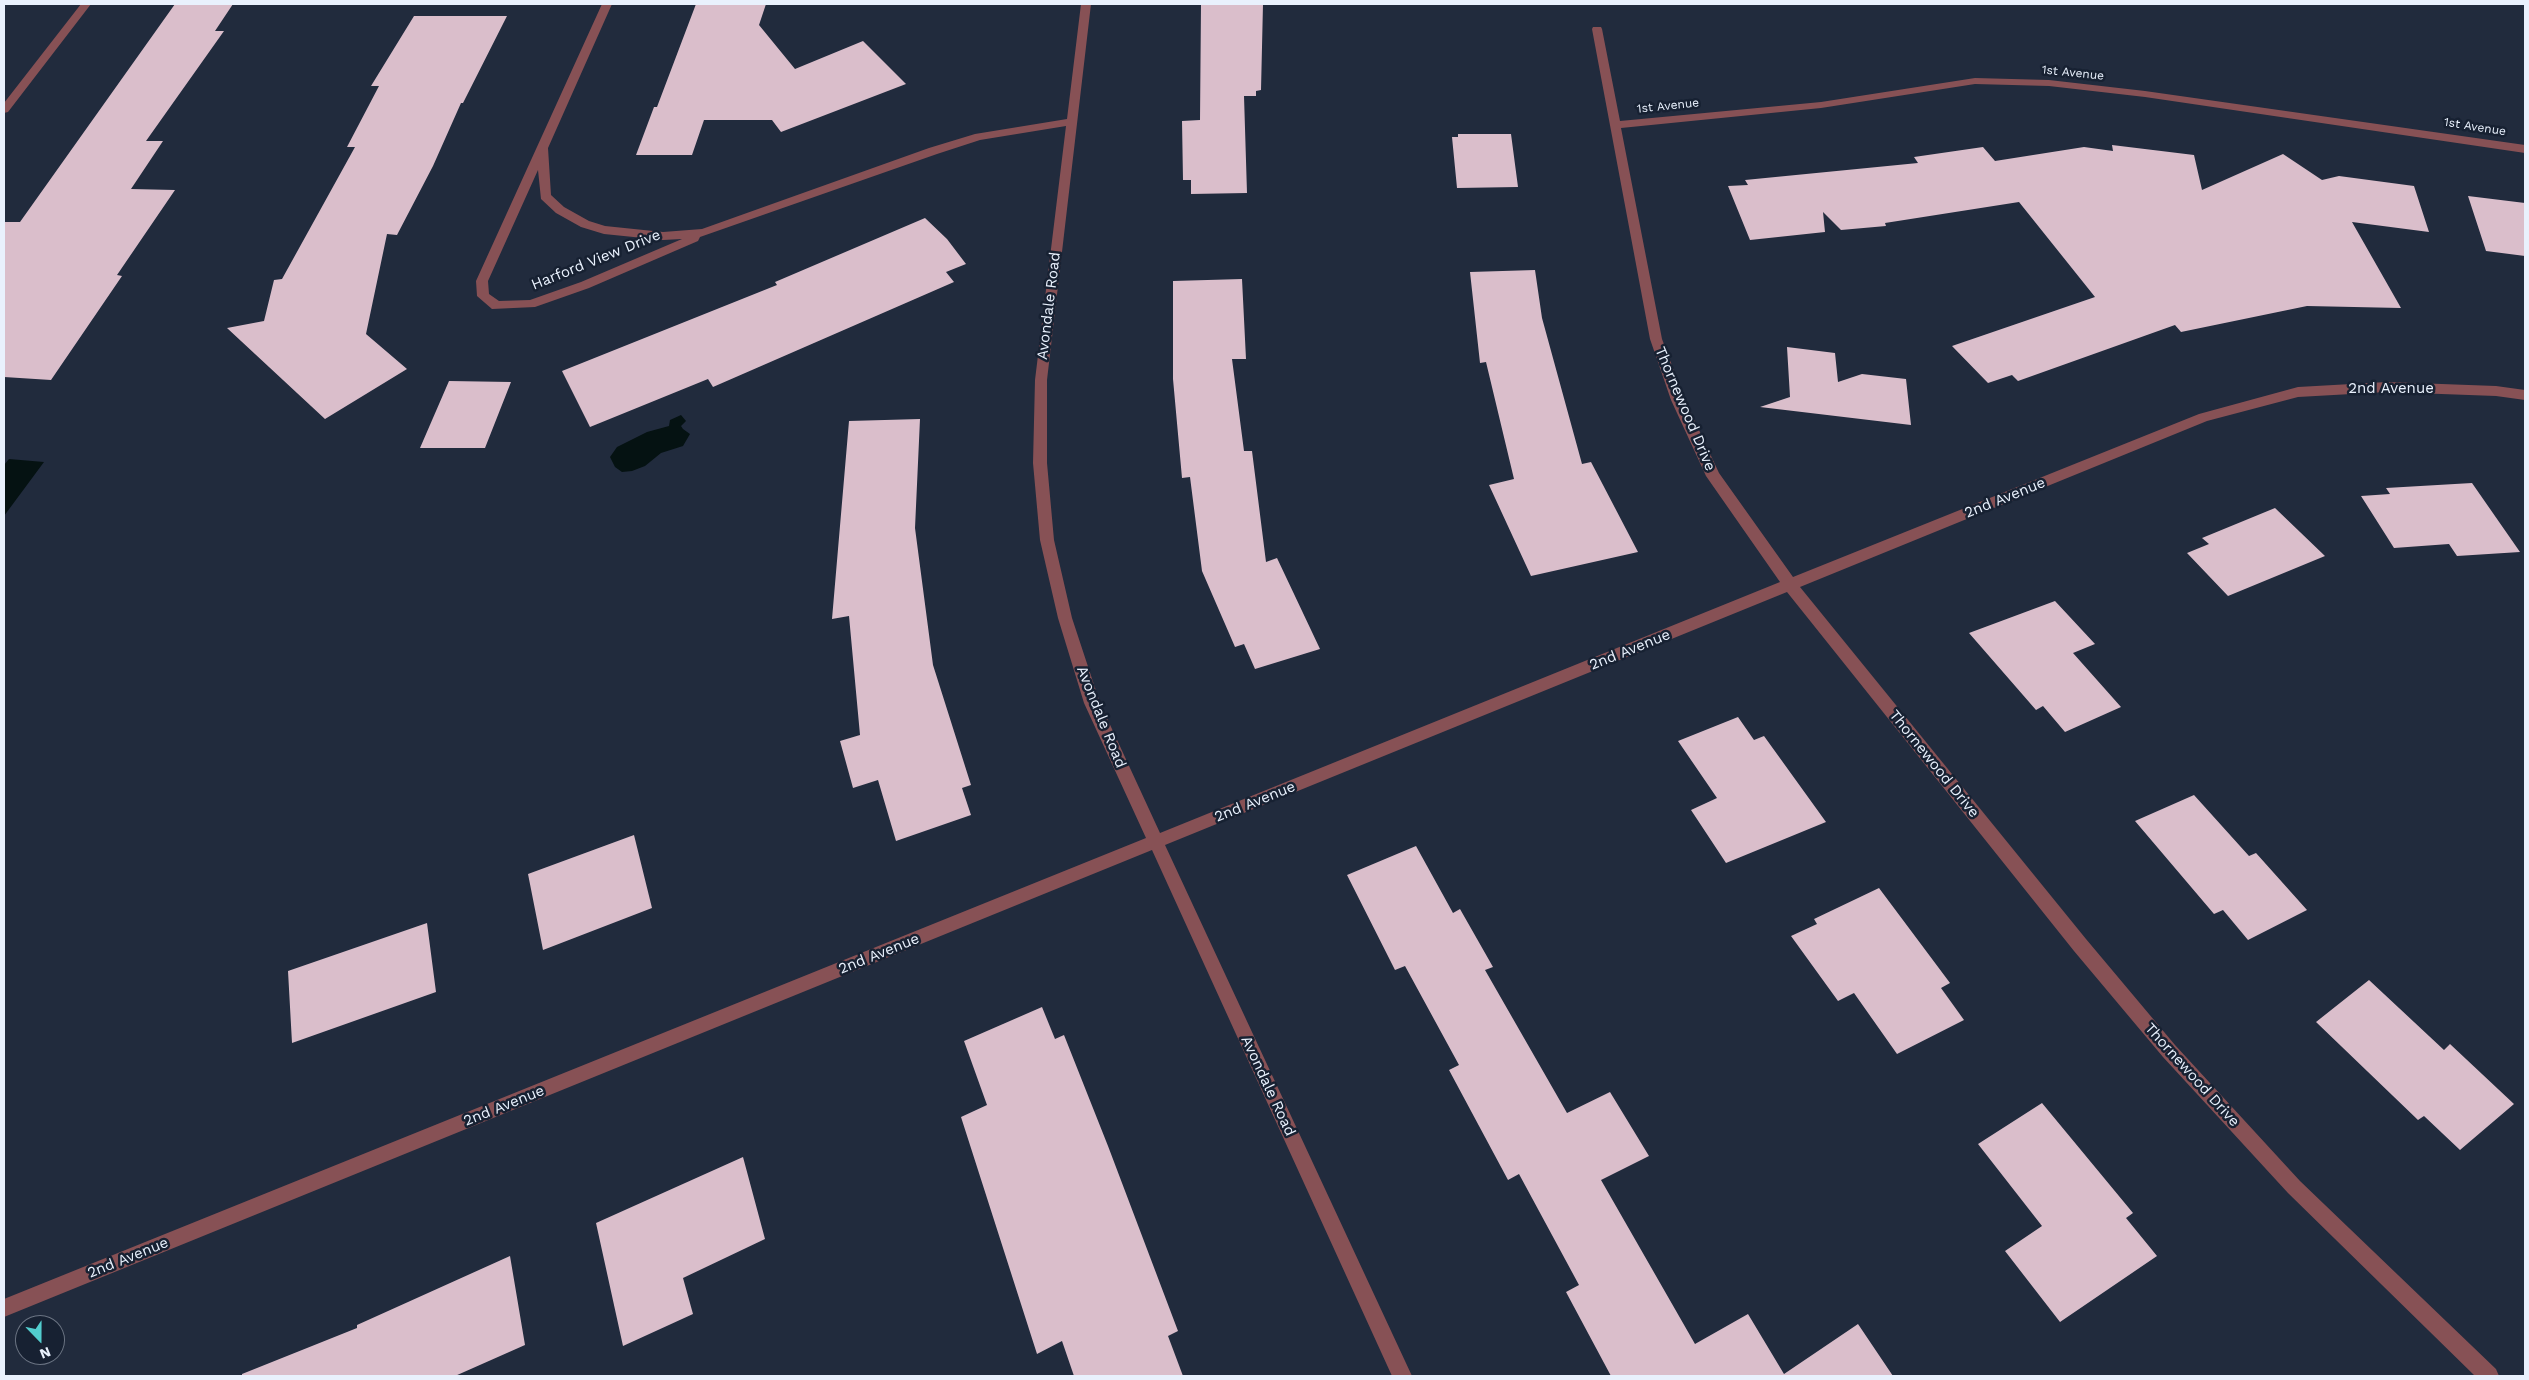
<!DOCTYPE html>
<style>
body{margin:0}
#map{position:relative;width:2529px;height:1380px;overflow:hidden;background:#212b3d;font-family:"Work Sans",sans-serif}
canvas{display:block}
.frame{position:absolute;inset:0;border:5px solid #e9f1fd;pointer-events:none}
.north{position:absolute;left:15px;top:1315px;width:50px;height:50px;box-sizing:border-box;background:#172132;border:1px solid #6b7483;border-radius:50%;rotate:158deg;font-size:14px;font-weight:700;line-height:20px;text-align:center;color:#e9f1fd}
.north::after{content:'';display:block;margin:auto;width:18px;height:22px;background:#52cdce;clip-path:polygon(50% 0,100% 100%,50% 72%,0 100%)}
</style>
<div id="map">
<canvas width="2529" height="1380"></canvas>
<div class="frame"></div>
<div class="north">N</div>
</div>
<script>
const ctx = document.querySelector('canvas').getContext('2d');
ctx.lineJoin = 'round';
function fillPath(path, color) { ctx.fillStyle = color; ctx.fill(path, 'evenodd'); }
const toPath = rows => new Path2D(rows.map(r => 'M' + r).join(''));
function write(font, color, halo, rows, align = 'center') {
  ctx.font = font + ' "Work Sans",sans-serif'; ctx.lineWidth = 5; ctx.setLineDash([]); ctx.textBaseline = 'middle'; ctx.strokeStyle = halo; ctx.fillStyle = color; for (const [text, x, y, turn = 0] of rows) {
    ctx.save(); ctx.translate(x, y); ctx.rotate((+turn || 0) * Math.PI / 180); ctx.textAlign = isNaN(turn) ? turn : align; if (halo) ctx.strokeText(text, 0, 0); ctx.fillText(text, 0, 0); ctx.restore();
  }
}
const water = toPath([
 [681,415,686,421,681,426,683,429,690,434,683,446,661,453,645,466,632,471,622,472,615,467,610,457,617,447,647,432,669,426,670,420],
 [9,459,44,462,4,516,4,465]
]);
const building = toPath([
 [175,4,233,4,215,31,224,31,146,141,163,141,131,189,175,190,117,275,122,276,51,380,4,377,4,222,20,222],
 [696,4,766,4,759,25,795,69,863,41,906,84,781,132,772,120,704,120,692,155,636,155,654,107,657,107],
 [1201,4,1263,4,1261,90,1256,91,1256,96,1244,96,1247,193,1191,194,1191,180,1183,180,1182,121,1200,120],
 [414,16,507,16,463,103,461,103,433,166,397,235,387,234,366,334,407,369,325,419,227,328,264,321,274,280,282,279,355,147,347,147,379,86,371,86],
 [1458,134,1511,134,1518,187,1457,188,1452,137,1458,137],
 [2112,145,2194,155,2202,190,2283,154,2322,180,2339,176,2414,186,2429,232,2352,222,2401,308,2307,306,2181,332,2175,325,2018,381,2012,375,1988,383,1952,346,2095,297,2019,202,1885,223,1886,226,1841,230,1823,212,1825,232,1750,240,1728,186,1748,185,1745,180,1918,163,1914,157,1983,147,1995,161,2084,147,2113,151],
 [2468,196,2525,203,2525,256,2486,251],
 [925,218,947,239,966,264,946,272,954,282,713,387,708,379,590,427,562,371,777,285,775,282],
 [1535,270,1542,318,1582,464,1591,462,1638,552,1531,576,1489,485,1514,479,1486,362,1480,363,1470,272],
 [1242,279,1246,359,1232,359,1244,451,1252,451,1266,562,1277,558,1320,649,1255,669,1244,644,1235,647,1202,571,1190,477,1182,478,1173,379,1173,281],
 [1787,347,1835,353,1838,382,1862,374,1906,379,1911,425,1760,407,1790,397],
 [449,381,511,382,485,448,420,448],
 [920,419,915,528,933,665,971,785,962,788,971,815,896,841,878,780,853,788,840,741,860,735,849,616,832,619,849,421],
 [2472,483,2520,552,2457,556,2449,544,2394,548,2361,496,2390,494,2386,488],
 [2275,508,2325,556,2228,596,2187,553,2209,544,2202,538],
 [2055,601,2095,644,2073,653,2121,707,2065,732,2043,706,2036,710,1969,633],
 [1738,717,1754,740,1764,736,1826,822,1726,863,1691,810,1717,798,1678,741],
 [2194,795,2249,856,2256,853,2307,910,2248,940,2223,910,2214,914,2135,821],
 [634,835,652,908,543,950,528,874],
 [1416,846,1453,913,1460,909,1493,967,1485,970,1567,1113,1610,1092,1649,1156,1601,1180,1695,1344,1748,1314,1784,1374,1858,1324,1893,1376,1611,1376,1566,1292,1579,1285,1519,1174,1508,1180,1449,1070,1459,1065,1405,966,1395,970,1347,875],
 [1879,888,1950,983,1941,988,1964,1020,1897,1054,1854,993,1838,1001,1791,936,1817,924,1814,919],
 [427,923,436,992,292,1043,288,971],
 [2369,980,2444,1050,2450,1044,2514,1104,2460,1150,2424,1116,2418,1120,2316,1022],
 [1042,1007,1055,1039,1064,1035,1108,1146,1178,1331,1168,1336,1183,1376,1074,1376,1062,1341,1037,1354,961,1117,987,1105,964,1041],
 [2042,1103,2133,1213,2126,1218,2157,1256,2060,1322,2005,1251,2042,1226,1978,1144],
 [743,1157,765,1239,683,1278,693,1314,623,1346,596,1223],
 [510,1256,525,1345,455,1376,242,1376,242,1374,357,1328,357,1325]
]);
const minor = toPath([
 [81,4,91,4,8,112,4,113,4,103,81,4],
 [602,4,612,4,548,148,551,195,564,207,589,221,605,226,663,232,702,229,929,148,975,134,1067,119,1081,4,1091,4,1047,380,1047,463,1054,540,1072,618,1100,703,1160,833,1780,582,1706,476,1671,400,1650,339,1592,29,1593,27,1601,27,1602,29,1620,121,1821,102,1975,78,2049,80,2145,91,2525,145,2525,153,2145,97,2049,86,1975,84,1821,108,1621,128,1662,339,1685,400,1719,473,1793,577,2199,414,2298,387,2387,382,2496,386,2525,390,2525,400,2496,396,2387,392,2298,397,2207,421,1800,587,2086,939,2175,1045,2300,1181,2496,1369,2499,1376,2475,1376,2288,1193,2163,1057,2074,951,1787,592,1165,845,1412,1376,1392,1376,1152,850,4,1317,4,1299,1146,838,1084,703,1058,618,1040,540,1033,463,1035,380,1066,126,980,140,937,154,700,237,698,241,589,288,535,307,492,309,477,296,476,281,602,4],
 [538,170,541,199,556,213,581,227,604,234,663,240,682,239,581,282,530,300,499,301,489,294,488,281,538,170]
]);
const farStreetnames = [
 ["1st Avenue",2073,73,6],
 ["1st Avenue",1668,106,-6],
 ["1st Avenue",2475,127,9]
];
const streetNames = [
 ["Harford View Drive",596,260,-22],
 ["Avondale Road",1049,306,-83],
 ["2nd Avenue",2391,389],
 ["Thornewood Drive",1685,409,67],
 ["2nd Avenue",2005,498,-22],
 ["2nd Avenue",1630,650,-22],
 ["Avondale Road",1101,717,68],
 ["Thornewood Drive",1934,764,51],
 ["2nd Avenue",1255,802,-22],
 ["2nd Avenue",879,954,-22],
 ["Thornewood Drive",2192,1075,48],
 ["Avondale Road",1268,1086,65],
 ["2nd Avenue",504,1106,-22],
 ["2nd Avenue",128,1258,-22]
];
fillPath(water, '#051212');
fillPath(building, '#dabecb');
fillPath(minor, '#875155');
write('12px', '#e9f1fd', '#172132', farStreetnames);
write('15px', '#e9f1fd', '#172132', streetNames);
</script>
